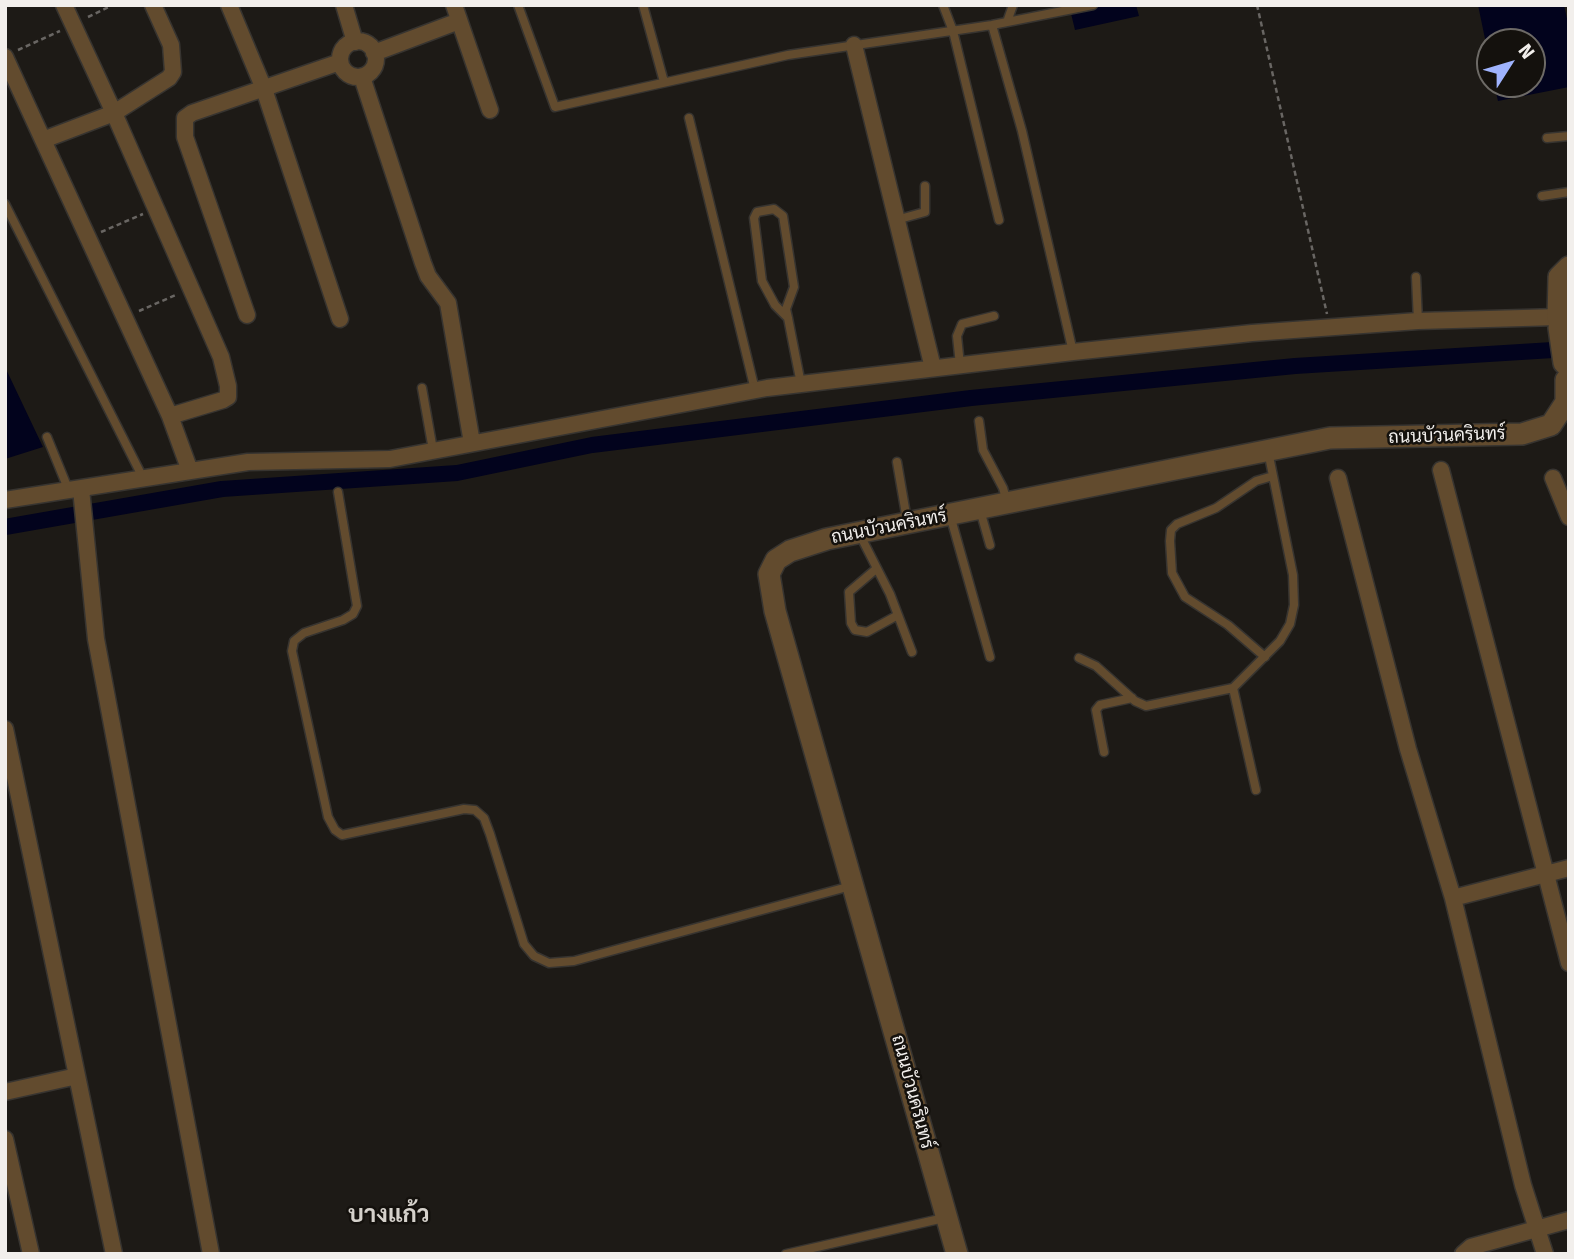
<!DOCTYPE html>
<meta charset="utf-8">
<style>
body{margin:0}
#map{position:relative;width:1574px;height:1259px;overflow:hidden;background:#1d1a16;font-family:"Fira Sans",sans-serif}
canvas{display:block}
.frame{position:absolute;inset:0;border:7px solid #f2efec;pointer-events:none}
.north{position:absolute;left:1476px;top:28px;width:70px;height:70px;box-sizing:border-box;background:#14110d;border:2px solid #6d6a66;border-radius:50%;rotate:53deg;font-size:19px;font-weight:700;line-height:28px;text-align:center;color:#f2efec}
.north::after{content:'';display:block;margin:auto;width:24px;height:32px;background:#9fb3fd;clip-path:polygon(50% 0,100% 100%,50% 72%,0 100%)}
</style>
<div id="map">
<canvas width="1574" height="1259"></canvas>
<div class="frame"></div>
<div class="north">N</div>
</div>
<script>
const ctx = document.querySelector('canvas').getContext('2d');
ctx.lineJoin = 'round';
function fillPath(path, color) { ctx.fillStyle = color; ctx.fill(path, 'evenodd'); }
const toPath = rows => new Path2D(rows.map(r => 'M' + r).join(''));
function strokePath(path, color, width, dash) { ctx.strokeStyle = color; ctx.lineWidth = width; ctx.lineCap = dash ? 'butt' : 'round'; ctx.setLineDash(dash || []); ctx.stroke(path); }
function write(font, color, halo, rows, align = 'center') {
  ctx.font = font + ' "Fira Sans",Sarabun,sans-serif'; ctx.lineWidth = 5; ctx.setLineDash([]); ctx.textBaseline = 'middle'; ctx.strokeStyle = halo; ctx.fillStyle = color; for (const [text, x, y, turn = 0] of rows) {
    ctx.save(); ctx.translate(x, y); ctx.rotate((+turn || 0) * Math.PI / 180); ctx.textAlign = isNaN(turn) ? turn : align; if (halo) ctx.strokeText(text, 0, 0); ctx.fillText(text, 0, 0); ctx.restore();
  }
}
const water = toPath([
 [1069,5,1136,5,1139,16,1075,30],
 [1478,5,1564,5,1569,28,1569,87,1498,101,1494,84,1532,84,1532,42,1490,42,1490,63],
 [5,367,43,447,5,459]
]);
const canal = toPath([
 [5,527,222,489,457,473,592,445,971,398,1295,366,1569,349]
]);
const path = toPath([
 [1257,5,1327,314],
 [88,17,113,5],
 [18,50,60,31],
 [101,232,143,214],
 [139,311,178,294]
]);
const service = toPath([
 [518,5,555,107,788,55,992,25,1093,5],
 [643,5,664,82],
 [943,5,953,31,999,220],
 [1007,22,1013,5],
 [992,25,1022,131,1073,352],
 [689,118,755,390],
 [1547,138,1569,136],
 [1542,196,1569,192],
 [5,204,142,476],
 [896,220,925,212,925,186],
 [1416,277,1418,321],
 [788,318,775,305,762,281,754,218,757,212,774,209,783,216,794,287,786,309,788,318,801,384],
 [960,365,957,336,962,324,994,316],
 [422,388,433,450],
 [979,421,983,450,1003,488,1007,502],
 [47,437,69,491],
 [897,462,907,520],
 [338,492,357,606,353,614,343,620,304,633,294,641,292,651,328,817,335,830,342,835,464,809,475,810,484,818,490,834,524,944,534,956,549,963,574,961,851,886],
 [980,510,990,545],
 [950,515,990,657],
 [860,535,890,594,912,652],
 [876,569,849,592,851,623,855,630,867,632,898,615],
 [1265,657,1228,625,1185,597,1172,573,1170,541,1171,530,1177,524,1216,508,1256,481,1273,476],
 [1079,658,1096,666,1135,701,1146,706,1233,688,1280,641,1290,624,1294,605,1293,575,1268,451],
 [1233,688,1256,790],
 [1104,752,1096,710,1100,705,1132,698],
 [786,1254,944,1218]
]);
const minor = toPath([
 [153,5,171,45,173,72,169,78,114,113,221,357,228,386,228,397,223,400,170,416,190,471],
 [229,5,264,89,340,319],
 [344,5,355,42],
 [454,5,490,110],
 '340 59a18 18 0 1 1 36 0a18 18 0 1 1-36 0Z',
 [854,45,933,368],
 [374,53,459,21],
 [5,57,43,140,114,113,64,5],
 [362,77,423,263,428,276,448,303,472,443],
 [43,140,170,416],
 [247,315,185,137,185,118,192,113,340,62],
 [1441,470,1569,963],
 [1338,478,1408,749,1453,898,1523,1185,1545,1254],
 [1553,478,1569,517],
 [81,489,96,639,211,1254],
 [5,500,248,462,390,459,767,388,1073,352,1252,333,1418,321,1558,317,1559,326],
 [5,729,114,1254],
 [1453,898,1569,868],
 [5,1092,77,1076],
 [5,1139,31,1254],
 [1463,1254,1471,1247,1569,1220]
]);
const tertiary = toPath([
 [1558,317,1559,277,1569,267],
 [1559,328,1564,363],
 [957,1254,775,611,769,574,776,560,790,551,827,539,1330,438,1522,434,1551,425,1566,402,1566,380]
]);
const streetNames = [
 ["ถนนบัวนครินทร์",1447,436,-2],
 ["ถนนบัวนครินทร์",889,527,-11],
 ["ถนนบัวนครินทร์",912,1092,75]
];
const districtNames = [
 ["บางแก้ว",389,1215]
];
fillPath(water, '#02031d');
strokePath(canal, '#02031d', 16);
strokePath(service, '#373430', 11);
strokePath(minor, '#373430', 19);
strokePath(tertiary, '#373430', 24);
strokePath(path, '#696663', 2.5, [5, 3.5]);
strokePath(service, '#624b2e', 8);
strokePath(minor, '#624b2e', 16);
strokePath(tertiary, '#624b2e', 21);
write('18px', '#f2efec', '#14110d', streetNames);
write('bold 24px', '#d5d1cb', '#14110d', districtNames);
</script>
